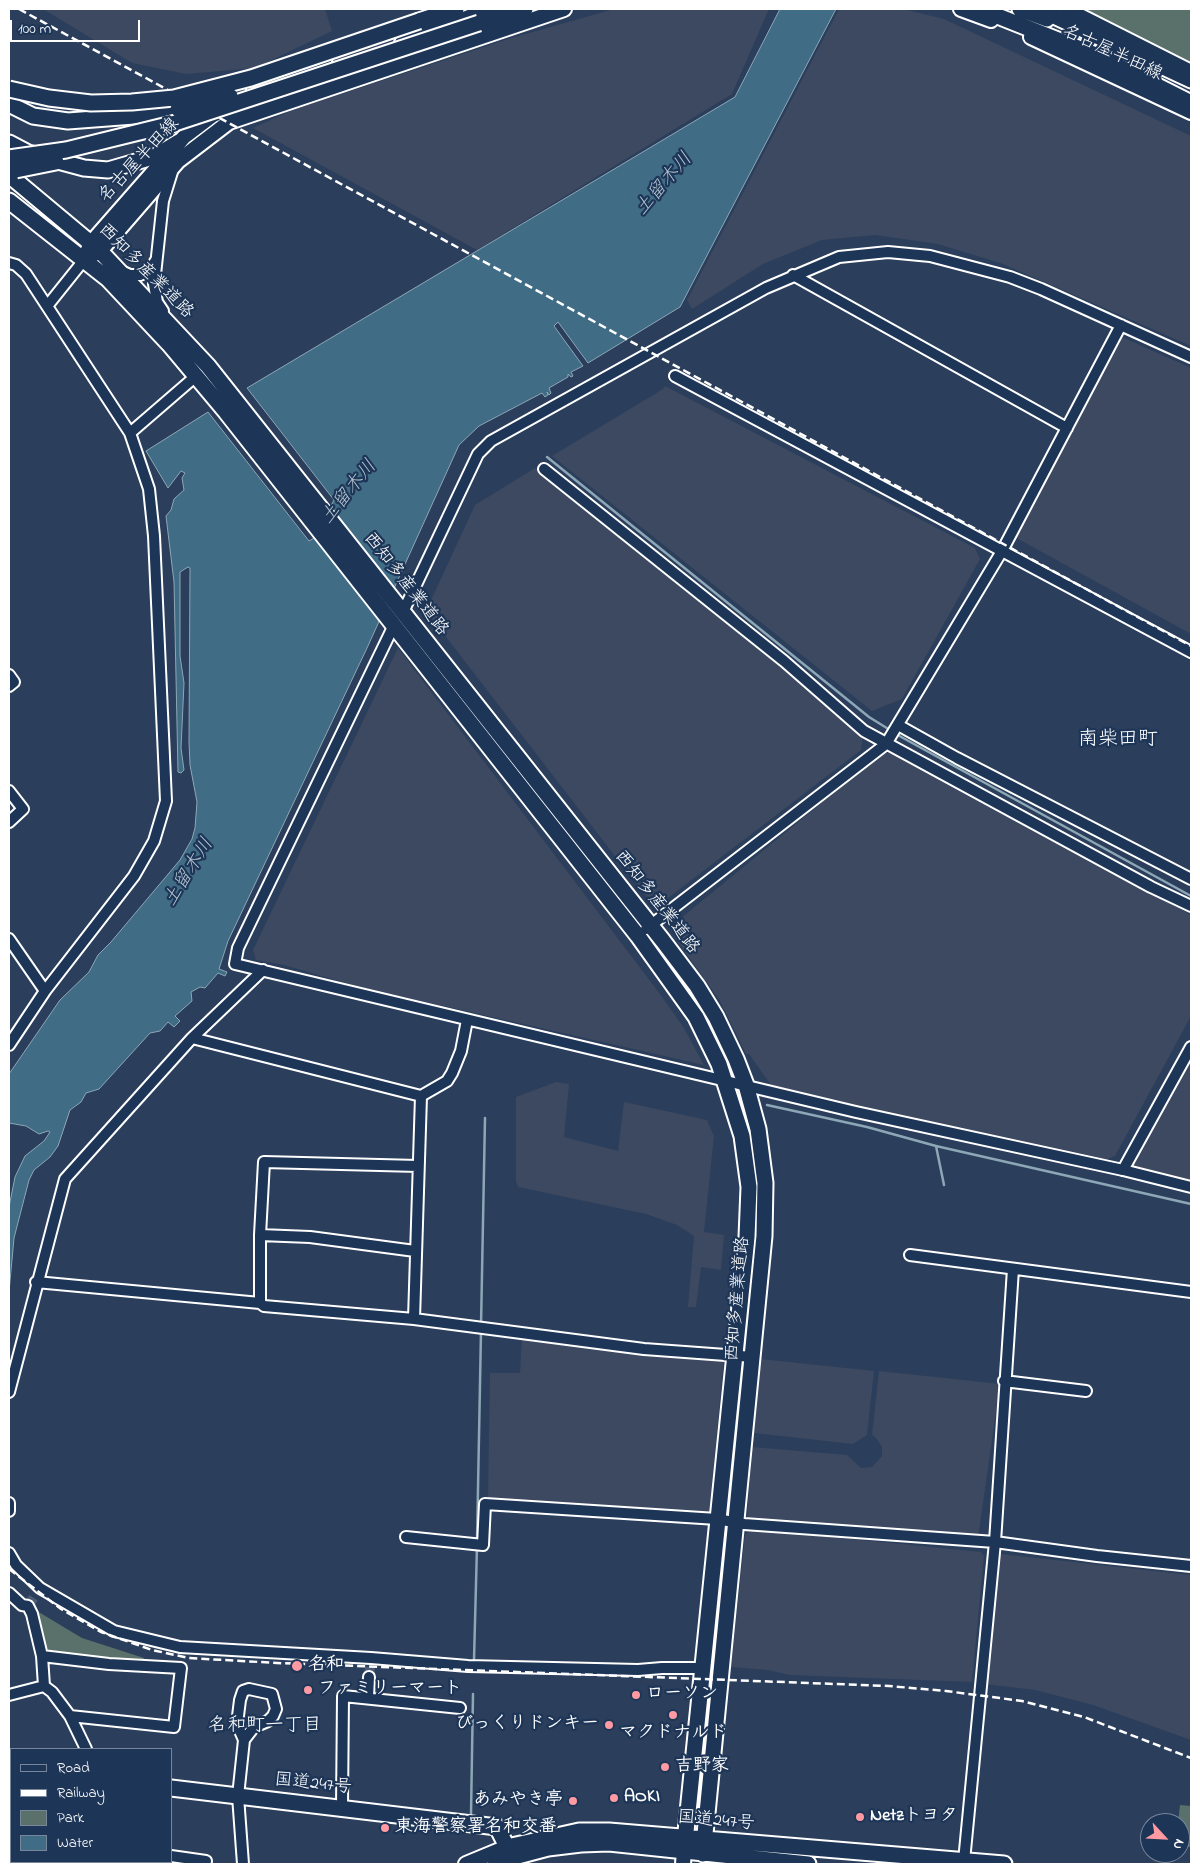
<!DOCTYPE html>
<meta charset="utf-8">
<style>
body{margin:0}
#map{position:relative;width:1200px;height:1873px;overflow:hidden;background:#2b3e5b;font-family:"Indie Flower",sans-serif}
canvas{display:block}
.frame{position:absolute;inset:0;border:10px solid #fff;pointer-events:none}
.legend{position:absolute;left:10px;top:1748px;width:162px;height:115px;box-sizing:border-box;background:#1d3557;border:1px solid #77869a;margin:0;padding:6px 9px;list-style:none;font-size:15px;color:#fff}
.legend li{display:flex;align-items:center;gap:10px;height:25px}
.legend b{width:25px;border:1px solid #77869a}
.north{position:absolute;left:1140px;top:1813px;width:50px;height:50px;box-sizing:border-box;background:#1d3557;border:1px solid #77869a;border-radius:50%;rotate:115deg;font-size:14px;font-weight:700;line-height:20px;text-align:center;color:#fff}
.north::after{content:'';display:block;margin:auto;width:18px;height:22px;background:#ff9aa2;clip-path:polygon(50% 0,100% 100%,50% 72%,0 100%)}
.scale{position:absolute;left:10px;top:20px;width:130px;height:22px;box-sizing:border-box;border:2px solid #fff;border-top:0;padding-left:6px;font-size:15px;line-height:18px;white-space:nowrap;color:#fff;-webkit-text-stroke:4px #1d3557;paint-order:stroke}
</style>
<div id="map">
<canvas width="1200" height="1873"></canvas>
<div class="frame"></div>
<ul class="legend">
<li><b style="height:6px;background:#1d3557"></b>Road</li>
<li><b style="height:6px;background:#fff"></b>Railway</li>
<li><b style="height:14px;background:#5a706b"></b>Park</li>
<li><b style="height:14px;background:#416c86"></b>Water</li>
</ul>
<div class="north">N</div>
<div class="scale">100 m</div>
</div>
<script>
const ctx = document.querySelector('canvas').getContext('2d');
ctx.lineJoin = 'round';
function fillPath(path, color) { ctx.fillStyle = color; ctx.fill(path, 'evenodd'); }
const toPath = rows => new Path2D(rows.map(r => 'M' + r).join(''));
function strokePath(path, color, width, dash) { ctx.strokeStyle = color; ctx.lineWidth = width; ctx.lineCap = dash ? 'butt' : 'round'; ctx.setLineDash(dash || []); ctx.stroke(path); }
function write(font, color, halo, rows, align = 'center') {
  ctx.font = font + ' "Indie Flower","Klee One",sans-serif'; ctx.lineWidth = 4.5; ctx.setLineDash([]); ctx.textBaseline = 'middle'; ctx.strokeStyle = halo; ctx.fillStyle = color; for (const [text, x, y, turn = 0] of rows) {
    ctx.save(); ctx.translate(x, y); ctx.rotate((+turn || 0) * Math.PI / 180); ctx.textAlign = isNaN(turn) ? turn : align; if (halo) ctx.strokeText(text, 0, 0); ctx.fillText(text, 0, 0); ctx.restore();
  }
}
const built = toPath([
 [43,9,325,9,332,31,255,68,186,74,132,63],
 [614,9,769,9,732,94,477,250,253,128,290,111,508,39],
 [839,9,903,9,944,19,1191,136,1191,346,1003,264,938,244,875,235,822,240,763,264,692,309,687,300],
 [1122,337,1191,368,1191,634,1011,535],
 [665,386,975,548,980,559,902,699,872,711,552,456,663,389],
 [535,468,863,732,861,750,659,905,652,904,426,611,475,505],
 [398,648,660,994,684,1028,704,1065,360,987,284,965,256,960,253,950],
 [894,752,1191,915,1191,1016,1115,1156,1099,1163,771,1085,749,1054,746,1054,720,1001,673,935,675,923,881,754],
 [1191,1041,1191,1184,1125,1167],
 [556,1082,569,1084,564,1137,618,1151,624,1102,707,1120,714,1136,704,1232,724,1235,721,1270,701,1267,696,1307,688,1307,694,1236,677,1225,646,1214,518,1187,516,1181,516,1097],
 [522,1338,724,1358,709,1513,562,1506,488,1498,490,1373,520,1373],
 [761,1359,874,1371,867,1435,853,1444,754,1433],
 [879,1371,1000,1384,978,1538,747,1518,752,1447,847,1455,861,1468,872,1467,882,1456,882,1447,876,1438,872,1435],
 [751,1529,981,1552,984,1556,972,1682,790,1675,768,1670,731,1667,745,1535],
 [992,1553,1191,1575,1191,1740,1093,1705,1035,1690,976,1683]
]);
const green = toPath([
 [1084,9,1191,9,1191,63],
 [37,1611,82,1638,144,1658,143,1662,47,1653,41,1638],
 [1180,1805,1191,1806,1191,1847,1180,1847,1180,1823,1178,1823]
]);
const water = toPath([
 [780,9,836,9,680,307,588,363,558,322,554,326,583,366,571,372,573,376,571,377,568,374,568,377,549,388,551,393,549,395,547,392,548,395,545,397,542,393,479,426,459,445,367,648,228,941,219,969,227,972,225,976,218,973,205,988,200,987,191,992,192,1001,175,1016,180,1021,174,1027,168,1022,160,1031,150,1033,99,1089,86,1093,81,1102,70,1110,58,1146,50,1157,34,1170,29,1180,14,1238,9,1292,9,1207,15,1177,25,1156,44,1141,50,1132,48,1131,39,1134,26,1126,9,1123,9,1074,60,1000,89,972,98,955,111,942,180,860,192,839,195,828,197,802,190,765,189,742,190,568,188,567,180,572,180,656,184,683,181,748,184,770,181,773,178,772,174,582,166,516,171,510,174,499,184,490,182,478,185,473,181,471,168,488,146,451,208,412,309,541,314,538,334,500,247,388,735,97,780,9]
]);
const stream = toPath([
 [547,457,869,717,890,730],
 [894,733,1191,896],
 [767,1105,867,1127,936,1146,944,1185],
 [936,1146,1191,1204],
 [481,1326,485,1118],
 [477,1541,481,1331],
 [474,1660,477,1546],
 [471,1814,473,1694]
]);
const minorTunnel = toPath([
 [28,1606,40,1588],
 [369,1677,371,1658]
]);
const minor = toPath([
 [9,263,16,265,26,274,130,433,149,489,154,536,166,801,154,841,134,876,45,991,9,1045],
 [121,271,130,275,140,275,150,270,156,260],
 [793,275,1067,428],
 [48,305,84,260],
 [163,311,157,302,154,284,163,201,172,172],
 [675,376,1191,652],
 [130,433,196,376],
 [544,469,784,661,864,731,1151,887,1191,906],
 [403,612,478,454,491,441,766,288,839,257,888,252,930,256,1010,277,1041,289,1191,357],
 [394,625,238,948,235,964,856,1112,1123,1170,1191,1187],
 [9,675,14,682,9,686],
 [898,725,957,758,1191,879],
 [9,791,23,809,9,822],
 [646,929,886,744,1002,551,1121,325],
 [9,939,45,991],
 [192,1038,421,1096,447,1081,452,1073,461,1051,467,1020],
 [1123,1170,1191,1047],
 [260,1235,310,1237,415,1251],
 [910,1255,1191,1292],
 [36,1282,260,1303,264,1306,414,1319,644,1349,753,1357],
 [260,1303,260,1235,264,1162,418,1166],
 [414,1319,421,1096],
 [1004,1381,1086,1391],
 [9,1392,65,1179,192,1038,263,970],
 [9,1503,9,1511],
 [406,1537,483,1545,485,1504,717,1519,744,1524,995,1542,1097,1556,1191,1566],
 [9,1553,16,1565,40,1588,114,1631,180,1647,371,1658,468,1666,638,1670,662,1668,702,1668],
 [9,1593,22,1605,28,1606,32,1614,42,1656,44,1686,52,1692,70,1716,86,1749],
 [42,1656,109,1664,181,1668,174,1727,70,1716],
 [9,1695,44,1686],
 [368,1697,369,1677],
 [342,1807,343,1696,460,1708],
 [171,1856,206,1861,205,1864],
 [964,1861,995,1542,1013,1269],
 [160,1864,160,1862],
 [243,1864,238,1796,244,1740,237,1724,240,1700,243,1691,249,1689,272,1694,276,1709,273,1716,268,1721,254,1727,244,1740]
]);
const major = toPath([
 [961,9,991,20],
 [1066,9,1191,72],
 [1031,37,1191,112],
 [402,43,446,22],
 [87,252,91,243,184,137,213,115,221,112],
 [84,260,100,251,178,161,229,122,564,9],
 [466,1864,507,1847],
 [495,1864,514,1857],
 [683,1864,684,1851]
]);
const highway = toPath([
 [980,9,1098,56,1191,103],
 [1020,9,1047,19],
 [1039,9,1191,80],
 [419,21,456,9],
 [479,23,525,9],
 [437,30,491,9],
 [254,87,324,59],
 [9,104,33,116,68,121,134,116,178,109],
 [9,143,28,153,84,168,108,170,156,156,179,142],
 [9,175,100,251,208,366,663,941,697,986,716,1017,736,1059,746,1085,758,1129,765,1183,764,1236,703,1854],
 [9,201,108,279,169,344,226,412,638,936,696,1017,719,1064,742,1136,749,1187,747,1237,684,1851],
 [9,1771,11,1771],
 [171,1788,497,1827,507,1847,579,1831,609,1831,1004,1864],
 [514,1857,548,1848,581,1844,609,1843,808,1864]
]);
const rail = toPath([
 [19,9,1191,646],
 [9,1569,61,1609,101,1632,152,1650,189,1658,277,1663,889,1686,946,1691,1022,1701,1084,1717,1191,1758]
]);
const highwayBridge = toPath([
 [9,89,49,98,91,103,132,102,174,98,251,78,419,21],
 [178,109,230,96],
 [9,158,66,150,172,124,479,23],
 [16,170,56,162]
]);
const markers = [
 [297,1666,6,"#ff9aa2"],
 [308,1690,5,"#ff9aa2"],
 [636,1695,5,"#ff9aa2"],
 [673,1715,5,"#ff9aa2"],
 [609,1725,5,"#ff9aa2"],
 [665,1767,5,"#ff9aa2"],
 [614,1798,5,"#ff9aa2"],
 [573,1801,5,"#ff9aa2"],
 [860,1817,5,"#ff9aa2"],
 [385,1828,5,"#ff9aa2"]
];
const streetNames = [
 ["名古屋半田線",1112,54,25],
 ["名古屋半田線",140,161,-47],
 ["西知多産業道路",145,272,45],
 ["西知多産業道路",405,585,52],
 ["西知多産業道路",656,903,52],
 ["西知多産業道路",739,1299,-85],
 ["国道247号",313,1785,6],
 ["国道247号",716,1822,5]
];
const poiNames = [
 ["名和",308,1666],
 ["ファミリーマート",318,1690],
 ["ローソン",646,1695],
 ["びっくりドンキー",599,1725,"right"],
 ["マクドナルド",673,1734,"center"],
 ["吉野家",675,1767],
 ["AOKI",624,1798],
 ["あみやき亭",563,1801,"right"],
 ["Netzトヨタ",870,1817],
 ["東海警察署名和交番",395,1828]
];
const waterNames = [
 ["土留木川",665,185,-49],
 ["土留木川",350,493,-51],
 ["土留木川",190,873,-58]
];
const neighbourhoodNames = [
 ["名和町一丁目",265,1727]
];
const quarterNames = [
 ["南柴田町",1118,741]
];
fillPath(built, '#3c4960');
fillPath(green, '#5a706b');
fillPath(water, '#416c86');
strokePath(water, '#8da7b6', 1);
strokePath(stream, '#8da7b6', 2.5);
strokePath(minorTunnel, '#4b5b74', 10, [10, 5]);
strokePath(minor, '#fff', 14);
strokePath(major, '#fff', 18);
strokePath(highway, '#fff', 19);
strokePath(minor, '#1d3557', 10);
strokePath(major, '#1d3557', 14);
strokePath(highway, '#1d3557', 15);
strokePath(rail, '#fff', 2.5, [8, 4]);
strokePath(highwayBridge, '#fff', 19, []);
strokePath(highwayBridge, '#1d3557', 15);
for (const [x, y, r, color] of markers) { const dot = new Path2D(); dot.arc(x, y, r, 0, 2 * Math.PI); ctx.fillStyle = color; ctx.fill(dot); strokePath(dot, '#1d3557', 2); }
write('18px', '#fff', '#1d3557', streetNames);
write('bold 18px', '#fff', '#1d3557', poiNames, 'left');
write('italic 19px', '#b3c4cf', '#1d3557', waterNames);
write('19px', '#fff', '#1d3557', neighbourhoodNames);
write('20px', '#fff', '#1d3557', quarterNames);
</script>
